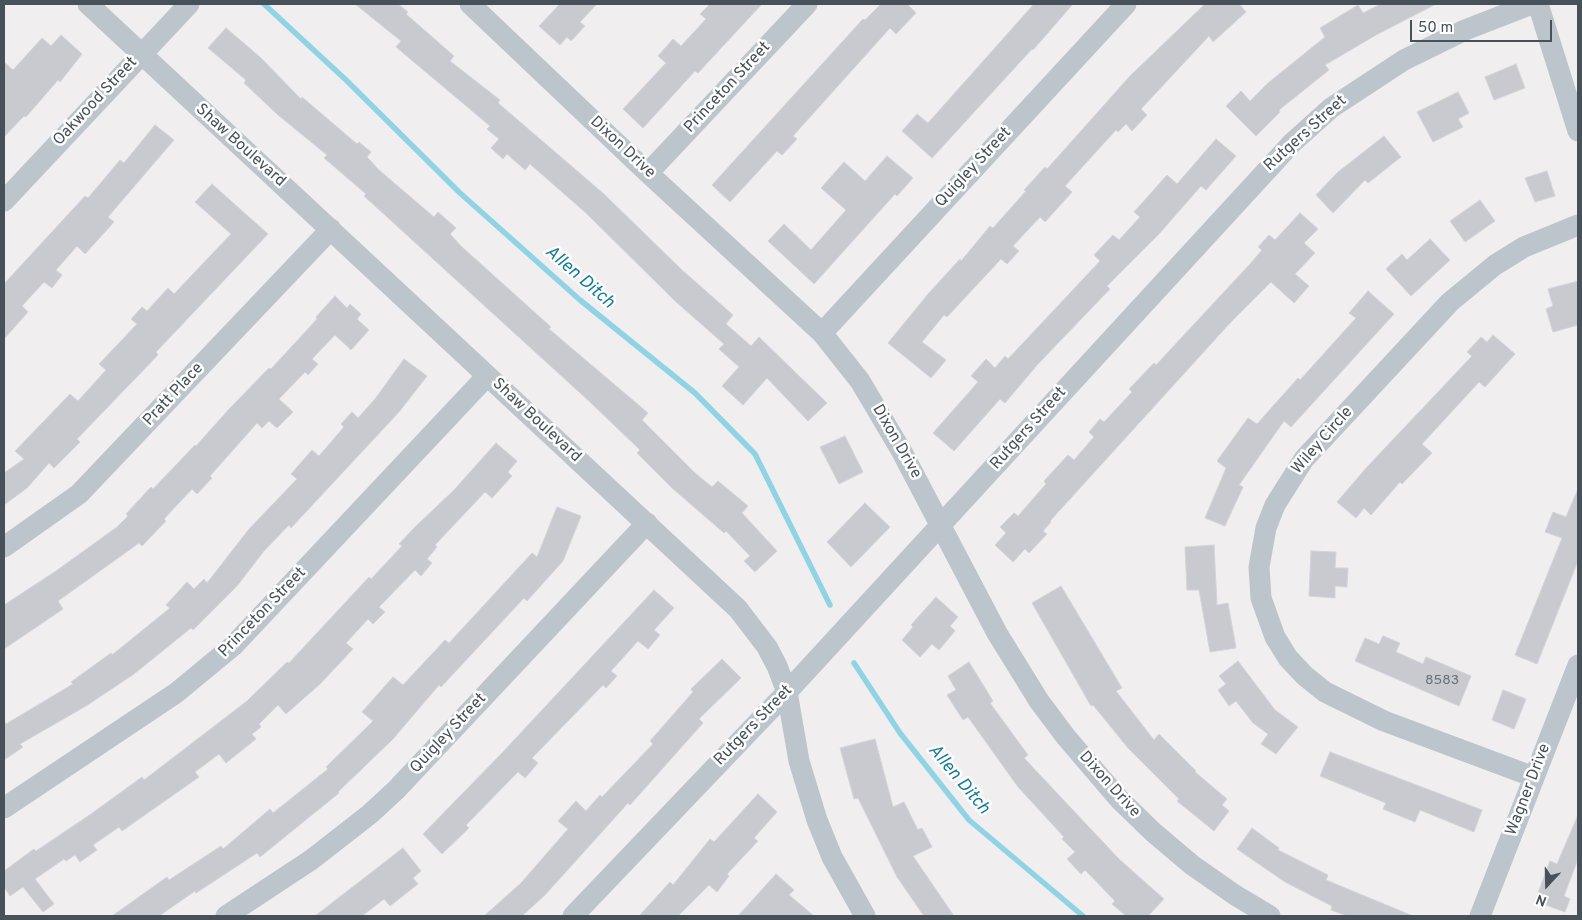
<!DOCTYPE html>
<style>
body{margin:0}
#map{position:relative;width:1582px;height:920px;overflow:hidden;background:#f0eeee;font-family:Overpass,sans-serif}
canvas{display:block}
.frame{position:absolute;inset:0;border:5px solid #475159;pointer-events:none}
.north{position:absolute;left:1522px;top:860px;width:50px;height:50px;-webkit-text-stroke:4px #fff;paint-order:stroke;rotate:201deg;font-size:14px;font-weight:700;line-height:20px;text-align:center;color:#475159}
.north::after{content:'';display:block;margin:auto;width:18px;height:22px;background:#475159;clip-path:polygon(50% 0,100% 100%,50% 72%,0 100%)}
.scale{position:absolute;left:1410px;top:20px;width:142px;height:22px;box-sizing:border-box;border:2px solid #475159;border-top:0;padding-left:6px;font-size:15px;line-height:18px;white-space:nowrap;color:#475159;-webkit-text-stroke:4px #fff;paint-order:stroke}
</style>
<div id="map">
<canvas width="1582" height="920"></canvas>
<div class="frame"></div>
<div class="north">N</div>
<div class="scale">50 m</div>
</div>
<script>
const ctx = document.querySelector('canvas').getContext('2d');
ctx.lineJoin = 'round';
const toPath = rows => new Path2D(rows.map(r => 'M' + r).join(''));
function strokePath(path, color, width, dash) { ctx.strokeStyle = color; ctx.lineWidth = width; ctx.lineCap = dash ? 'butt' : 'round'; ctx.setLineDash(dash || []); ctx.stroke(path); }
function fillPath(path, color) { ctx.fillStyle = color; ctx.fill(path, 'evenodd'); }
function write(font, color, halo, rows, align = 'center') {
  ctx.font = font + ' Overpass,sans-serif'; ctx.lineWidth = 5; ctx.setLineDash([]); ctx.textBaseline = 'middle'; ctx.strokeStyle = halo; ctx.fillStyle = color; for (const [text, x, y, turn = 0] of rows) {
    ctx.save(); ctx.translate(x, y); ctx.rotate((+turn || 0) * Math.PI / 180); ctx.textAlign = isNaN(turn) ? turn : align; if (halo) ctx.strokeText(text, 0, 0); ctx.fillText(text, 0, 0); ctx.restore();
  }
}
const stream = toPath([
 [264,4,346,80,460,193,580,300,695,393,755,454,830,605],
 [854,663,900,733,969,820,1083,916]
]);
const building = toPath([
 [355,4,398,4,408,12,406,14,454,56,450,61,500,100,498,103,604,194,682,270,733,315,726,324,751,346,759,337,827,403,808,421,767,378,743,405,722,386,739,367,719,349,724,344,675,301,586,213,530,164,525,170,507,154,503,159,491,148,499,139,487,129,490,126,396,47,401,41,355,4],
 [560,4,597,4,580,22,585,26,571,41,567,37,560,45,539,26,560,4],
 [710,4,762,4,698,73,695,71,643,128,623,109,666,63,658,56,673,39,681,46,706,19,700,14,710,4],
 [881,4,907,4,916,13,896,34,890,28,793,136,797,139,782,155,777,151,730,202,712,185,863,19,865,20,881,4],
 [1034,4,1073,4,1033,50,1032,49,932,158,902,131,917,114,928,123,1034,4],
 [1205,4,1239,4,1246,12,1213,42,1209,36,1141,109,1147,115,1132,131,1126,124,1118,132,1116,130,1065,186,1072,192,1045,222,1040,217,1013,246,1019,251,1007,264,1001,259,947,317,944,315,922,342,946,360,931,378,888,343,928,294,960,259,961,261,990,226,993,228,1026,191,1024,190,1045,167,1047,169,1130,76,1205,4],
 [1381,4,1436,4,1376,35,1325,65,1329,70,1279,110,1280,112,1256,136,1226,106,1241,91,1250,101,1268,83,1325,37,1320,28,1358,5,1363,13,1381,4],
 [226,28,260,57,301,99,302,97,357,144,359,142,371,152,367,157,379,170,434,217,438,212,456,228,450,234,462,247,551,327,549,329,648,413,642,420,694,472,712,487,718,481,748,506,742,513,777,551,755,572,744,561,750,556,726,531,724,533,672,488,637,453,640,450,590,402,364,196,366,194,324,158,327,155,278,115,244,83,246,80,208,48,226,28],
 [61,35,82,54,60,82,58,80,26,117,24,116,4,137,4,62,13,70,42,38,51,46,61,35],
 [1516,64,1525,88,1494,100,1485,77,1516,64],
 [1458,92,1469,113,1458,119,1463,127,1433,142,1417,112,1458,92],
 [155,125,174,140,108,217,114,222,85,254,77,246,56,270,62,275,52,288,44,282,22,306,28,312,4,339,4,284,85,196,88,198,120,160,124,163,155,125],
 [1384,136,1401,157,1368,183,1365,180,1333,213,1316,195,1338,172,1384,136],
 [1216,139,1236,156,1206,190,1201,186,1159,234,1107,286,1110,289,1038,364,1005,403,1000,399,954,451,933,433,978,382,971,376,986,359,995,368,1005,356,1008,359,1100,261,1094,255,1113,235,1119,240,1140,217,1134,212,1167,175,1177,184,1216,139],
 [887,156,913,178,897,196,895,194,814,284,768,241,784,224,811,250,846,210,821,188,844,162,865,181,887,156],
 [1547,171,1555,196,1535,202,1525,178,1547,171],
 [212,184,268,234,156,352,158,355,77,439,80,442,54,468,49,463,27,488,4,505,4,473,24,459,15,451,70,394,78,401,106,370,99,364,137,324,131,319,142,307,147,311,168,288,174,294,231,234,195,202,212,184],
 [1480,200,1495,221,1465,242,1450,221,1480,200],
 [1300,213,1318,229,1304,243,1315,253,1295,274,1309,286,1294,303,1271,282,1230,323,1050,521,1051,522,1043,531,1047,534,1029,553,1025,549,1013,562,995,545,1006,533,1000,527,1014,513,1018,516,1046,484,1044,481,1068,455,1074,460,1094,437,1089,432,1100,419,1104,422,1132,392,1129,389,1154,363,1156,365,1250,264,1262,250,1258,247,1269,235,1275,240,1300,213],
 [1430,239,1450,260,1411,296,1386,269,1402,254,1407,260,1430,239],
 [1578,281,1578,325,1553,332,1546,309,1553,306,1548,289,1578,281],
 [1368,291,1394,314,1291,427,1284,421,1239,485,1243,487,1225,526,1205,518,1226,468,1217,461,1248,418,1257,424,1298,378,1300,380,1356,318,1349,313,1368,291],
 [335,296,347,308,350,304,361,314,357,319,369,330,351,350,335,335,312,359,318,364,308,375,305,372,279,399,293,412,277,428,269,421,262,428,257,423,210,476,212,478,197,494,192,489,164,519,166,521,142,546,139,543,58,601,63,609,4,649,4,605,56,571,117,527,128,516,126,514,151,487,153,489,195,445,196,446,230,408,269,368,271,369,317,319,316,317,335,296],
 [1493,335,1515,354,1485,387,1479,382,1422,444,1432,453,1402,484,1400,482,1371,515,1364,508,1356,518,1337,502,1367,467,1472,356,1467,352,1481,337,1487,342,1493,335],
 [404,359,427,376,399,412,291,528,289,525,264,551,237,586,193,630,191,628,134,674,86,706,20,744,23,747,4,760,4,720,6,724,73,684,71,682,111,653,112,655,170,608,166,605,187,582,194,589,204,579,207,583,249,529,297,479,291,474,312,450,319,456,344,427,341,424,352,412,358,418,375,399,404,359],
 [845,436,863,472,839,484,820,447,845,436],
 [496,443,517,461,508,472,512,476,492,498,485,492,435,545,437,547,427,559,432,563,421,576,415,570,379,607,385,612,373,624,368,619,346,643,353,649,320,684,286,714,278,705,259,724,261,727,252,734,256,739,226,763,219,754,195,772,199,777,122,831,119,827,93,845,97,850,80,862,75,855,66,861,64,859,35,879,54,904,43,912,23,887,10,896,4,887,4,871,34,849,36,851,91,814,142,777,144,780,247,701,287,662,289,663,369,577,371,579,402,546,399,544,415,527,454,490,496,443],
 [1578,489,1578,561,1537,664,1515,655,1562,538,1545,532,1553,512,1566,517,1578,489],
 [865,503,890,527,851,567,827,542,865,503],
 [557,507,581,516,563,561,527,601,524,598,441,687,439,685,393,739,338,792,339,793,260,857,257,853,196,893,195,891,159,916,112,916,167,877,169,880,221,846,223,849,270,809,273,813,328,769,326,767,373,721,362,712,393,677,403,685,445,640,449,643,532,553,537,557,557,507],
 [1214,545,1217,605,1228,603,1236,648,1210,652,1199,590,1187,590,1185,547,1214,545],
 [1311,551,1336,552,1335,568,1348,568,1347,587,1335,586,1335,598,1309,596,1311,551],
 [1061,586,1122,688,1116,691,1154,740,1159,734,1196,771,1195,772,1227,799,1222,805,1229,811,1214,831,1177,801,1179,799,1128,748,1093,705,1091,706,1032,603,1061,586],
 [654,590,674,608,654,630,660,635,648,649,638,641,611,671,617,676,606,688,603,685,532,758,538,763,525,778,518,772,466,825,469,828,442,854,423,834,501,754,654,590],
 [936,597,958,617,950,626,955,631,939,650,932,644,920,657,902,640,913,627,911,625,936,597],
 [1383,636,1400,643,1396,652,1423,664,1426,657,1471,676,1459,706,1355,661,1365,638,1379,644,1383,636],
 [722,659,741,678,699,719,703,723,630,805,628,803,545,895,522,916,484,916,521,883,568,829,558,821,576,801,586,811,600,795,602,797,653,744,650,741,693,692,691,689,722,659],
 [1238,661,1275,710,1298,727,1276,754,1261,744,1268,734,1253,723,1236,701,1229,706,1218,690,1226,684,1219,676,1238,661],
 [969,662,993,701,990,703,1028,755,1024,758,1119,859,1164,899,1148,916,1126,916,1112,904,1115,901,1085,870,1081,874,1067,859,1075,852,1062,839,1064,837,1018,787,968,717,963,720,947,695,956,690,948,676,969,662],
 [1503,690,1526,699,1514,729,1492,720,1503,690],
 [875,739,893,807,904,802,918,830,922,828,932,847,913,856,954,916,924,916,897,877,858,798,854,799,840,748,875,739],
 [1330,752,1482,810,1474,832,1420,810,1415,822,1383,809,1386,803,1320,776,1330,752],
 [758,794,777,812,754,838,758,841,727,874,729,876,717,892,709,885,678,916,639,916,670,882,673,885,710,839,714,842,758,794],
 [1578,815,1578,859,1564,896,1570,899,1565,912,1535,901,1550,861,1557,864,1578,815],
 [1252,828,1279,848,1278,850,1328,875,1326,880,1413,916,1347,916,1331,910,1332,906,1285,882,1237,849,1252,828],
 [403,848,421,871,413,878,418,884,390,906,384,899,362,916,315,916,403,848],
 [776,874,794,890,789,895,814,916,738,916,776,874]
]);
const minor = toPath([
 [88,4,738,609,767,647,777,666,787,692,799,761,817,820,832,857,865,916],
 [470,4,648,173,822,333,860,381,902,452,997,633,1039,701,1066,737,1119,799,1153,832,1192,865,1235,895,1270,916],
 [1538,4,1578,131],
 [648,173,807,4],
 [4,201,189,4],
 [822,333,1126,4],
 [4,547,79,494,331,229],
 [1534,777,1384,721,1325,692,1305,676,1288,658,1275,637,1261,598,1259,567,1266,528,1275,505,1304,459,1450,302,1495,265,1524,247,1578,225],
 [4,808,176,693,233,646,487,376],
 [226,916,311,860,370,814,396,790,647,523],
 [573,916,787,692,1292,143,1331,108,1404,60,1465,30,1532,4],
 [1480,916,1578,665]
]);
const numberNames = [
 ["8583",1442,681]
];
const streetNames = [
 ["Princeton Street",728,88,-47],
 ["Oakwood Street",96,102,-47],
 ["Rutgers Street",1306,134,-42],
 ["Shaw Boulevard",240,146,42],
 ["Dixon Drive",622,148,43],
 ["Quigley Street",974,168,-47],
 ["Pratt Place",174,395,-47],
 ["Shaw Boulevard",536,421,43],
 ["Rutgers Street",1029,429,-48],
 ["Wiley Circle",1323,441,-49],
 ["Dixon Drive",896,442,60],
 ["Princeton Street",263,613,-46],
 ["Rutgers Street",754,726,-46],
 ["Quigley Street",449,734,-47],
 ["Dixon Drive",1109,785,48],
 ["Wagner Drive",1529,790,-69]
];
const waterNames = [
 ["Allen Ditch",579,278,41],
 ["Allen Ditch",958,780,50]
];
strokePath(stream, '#8fd3e4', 5.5);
fillPath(building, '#c8cad0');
strokePath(building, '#d2d4d9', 1);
strokePath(minor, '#bdc5cc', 21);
write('14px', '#676f77', null, numberNames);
write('16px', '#475159', '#fff', streetNames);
write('italic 18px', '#187c95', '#fff', waterNames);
</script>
